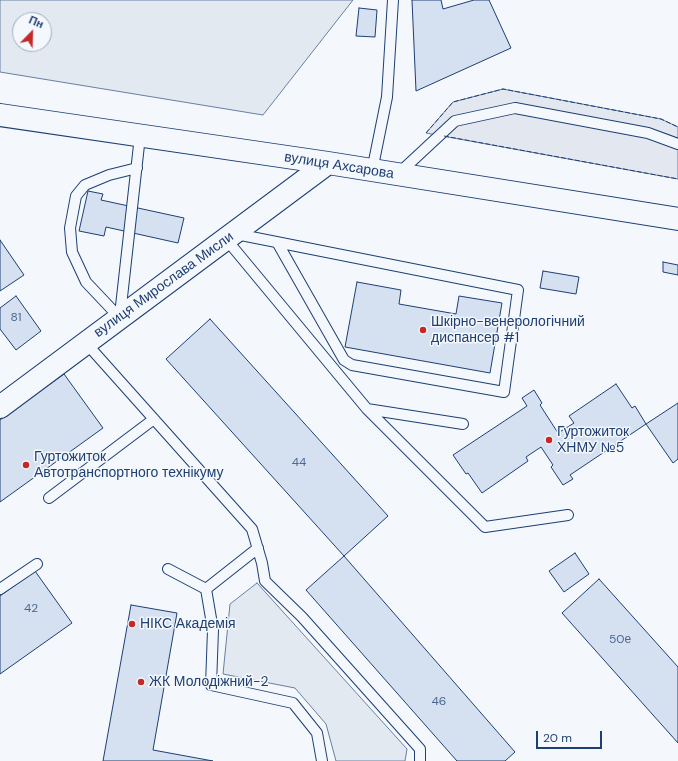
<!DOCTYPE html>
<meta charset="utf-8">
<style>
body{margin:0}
#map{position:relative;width:678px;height:761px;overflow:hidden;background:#f4f7fb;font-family:"DM Sans",sans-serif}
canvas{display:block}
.north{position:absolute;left:12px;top:12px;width:40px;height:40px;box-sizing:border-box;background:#f4f7fb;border:1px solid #9eadc5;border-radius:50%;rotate:23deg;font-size:11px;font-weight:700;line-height:16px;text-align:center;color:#1d3f73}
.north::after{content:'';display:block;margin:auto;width:14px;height:18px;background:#c62828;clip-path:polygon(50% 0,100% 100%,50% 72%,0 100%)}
.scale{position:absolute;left:536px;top:731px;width:66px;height:18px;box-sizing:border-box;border:2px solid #1d3f73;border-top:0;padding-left:5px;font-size:12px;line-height:14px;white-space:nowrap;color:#1d3f73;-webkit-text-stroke:3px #f4f7fb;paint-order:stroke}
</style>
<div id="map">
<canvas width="678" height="761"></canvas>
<div class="north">Пн</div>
<div class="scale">20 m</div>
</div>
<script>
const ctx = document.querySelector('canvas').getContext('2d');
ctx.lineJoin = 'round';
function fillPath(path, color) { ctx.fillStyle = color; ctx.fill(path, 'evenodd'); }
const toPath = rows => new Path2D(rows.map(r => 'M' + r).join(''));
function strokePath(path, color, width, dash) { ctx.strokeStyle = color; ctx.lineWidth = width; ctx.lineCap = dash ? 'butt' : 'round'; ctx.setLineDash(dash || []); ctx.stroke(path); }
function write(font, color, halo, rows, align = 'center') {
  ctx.font = font + ' "DM Sans",sans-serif'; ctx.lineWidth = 3; ctx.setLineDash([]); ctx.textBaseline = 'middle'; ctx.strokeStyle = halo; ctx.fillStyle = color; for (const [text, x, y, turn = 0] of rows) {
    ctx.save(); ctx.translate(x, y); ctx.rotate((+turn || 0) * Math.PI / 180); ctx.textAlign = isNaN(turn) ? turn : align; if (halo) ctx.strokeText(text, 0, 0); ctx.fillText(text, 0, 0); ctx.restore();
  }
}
const green = toPath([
 [0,0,353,0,263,115,0,72,0,0],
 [20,20,44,20,44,44,20,44,20,20],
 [257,583,407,749,405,761,336,761,326,724,295,688,223,674,230,604,257,583]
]);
const parking = toPath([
 [503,89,661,119,678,127,678,179,426,133,453,102,503,89]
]);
const building = toPath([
 [412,0,441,0,443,9,474,0,489,0,511,48,416,91,412,0],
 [359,8,377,10,375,37,356,36,359,8],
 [88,191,103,194,101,200,184,218,178,243,106,227,104,236,79,231,88,191],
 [0,240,24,275,0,291,0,240],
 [663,262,678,265,678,275,663,272,663,262],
 [543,271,579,277,576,294,540,288,543,271],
 [357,282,401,290,399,304,456,314,459,296,502,303,490,373,345,347,357,282],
 [16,296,41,331,16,350,0,329,0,308,16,296],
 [210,319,388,516,344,556,166,359,210,319],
 [64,374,103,428,0,502,0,420,64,374],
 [616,384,632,408,635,406,646,424,570,475,573,479,563,485,551,467,553,465,541,447,526,457,528,461,482,493,468,473,466,474,453,455,527,406,522,398,534,390,542,403,540,405,558,433,574,423,569,416,616,384],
 [678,403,678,459,673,463,646,424,678,403],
 [575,553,589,574,564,592,549,571,575,553],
 [344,556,515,752,505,761,457,761,306,590,344,556],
 [35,571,72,623,0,674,0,596,35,571],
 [599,579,678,667,678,743,562,613,599,579],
 [131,605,177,613,153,750,213,761,103,761,131,605]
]);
const lane = toPath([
 [372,171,387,97,393,0],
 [398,174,455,121,515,108,648,133,678,144],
 [236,234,518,290,504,392,352,365,344,360,277,242],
 [226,239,367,409,485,527,568,515],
 [120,315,140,136],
 [120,318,86,282,72,252,70,228,76,196,85,185,109,175,137,168],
 [86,343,252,529,262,563,265,581,302,617,420,749,420,761],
 [367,409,463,424],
 [49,498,154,419],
 [168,569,206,589,213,630,211,685,293,703,317,733,322,761],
 [0,589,37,564],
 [206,589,258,548]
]);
const secondary = toPath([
 [0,115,328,163,678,219],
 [0,407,328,163]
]);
const fence = toPath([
 [426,133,453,102,503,89,661,119,678,127],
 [444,136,678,179]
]);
const markers = [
 [423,330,4,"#c62828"],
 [549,440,4,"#c62828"],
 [26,465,4,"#c62828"],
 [132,624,4,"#c62828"],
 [141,682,4,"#c62828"]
];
const numberNames = [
 ["81",16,318],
 ["44",299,463],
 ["42",31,609],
 ["50е",620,640],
 ["46",439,702]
];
const streetNames = [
 ["вулиця Ахсарова",339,166,9],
 ["вулиця Мирослава Мисли",164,285,-36]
];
const poiNames = [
 ["Шкірно-венерологічний",431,322],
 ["диспансер #1",431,338],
 ["Гуртожиток",557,432],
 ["ХНМУ №5",557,448],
 ["Гуртожиток",34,457],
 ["Автотранспортного технікуму",34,473],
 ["НІКС Академія",140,624],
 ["ЖК Молодіжний-2",149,682]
];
fillPath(green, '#e3e9f0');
strokePath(green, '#687fa3', 1);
fillPath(parking, '#e3e8f0');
strokePath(parking, '#687fa3', 1);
fillPath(building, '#d5e0f0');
strokePath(building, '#1d3f73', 1);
strokePath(lane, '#1d3f73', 12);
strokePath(secondary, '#1d3f73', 24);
strokePath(lane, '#f4f7fb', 10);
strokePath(secondary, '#f4f7fb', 22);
strokePath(fence, '#1d3f73', 1, [5, 2]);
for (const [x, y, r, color] of markers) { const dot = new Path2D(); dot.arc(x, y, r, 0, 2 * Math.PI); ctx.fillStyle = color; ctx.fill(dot); strokePath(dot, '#f4f7fb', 1.5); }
write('12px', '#4b6792', null, numberNames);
write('14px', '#1d3f73', '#f4f7fb', streetNames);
write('14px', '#1d3f73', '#f4f7fb', poiNames, 'left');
</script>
